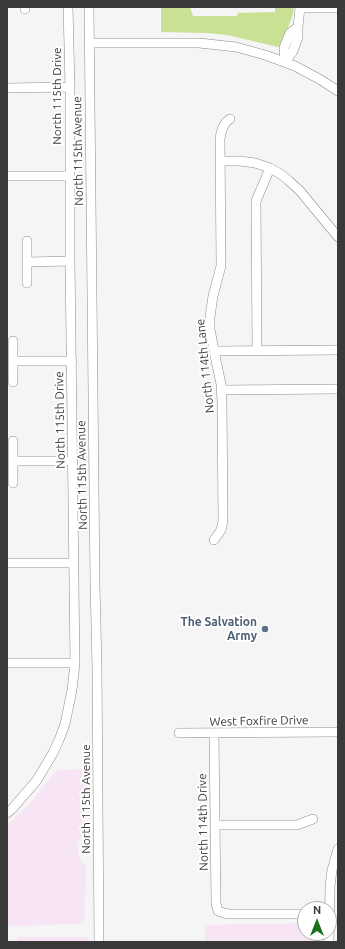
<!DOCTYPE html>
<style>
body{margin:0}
#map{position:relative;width:345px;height:949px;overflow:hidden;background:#f5f5f6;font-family:Ubuntu,sans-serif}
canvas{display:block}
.frame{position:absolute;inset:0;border:8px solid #3a3a3b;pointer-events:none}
.north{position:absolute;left:297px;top:901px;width:40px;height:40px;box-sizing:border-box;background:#fff;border:1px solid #b0b0b1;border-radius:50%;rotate:0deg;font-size:11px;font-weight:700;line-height:16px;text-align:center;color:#3a3a3b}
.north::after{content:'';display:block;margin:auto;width:14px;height:18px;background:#1b701a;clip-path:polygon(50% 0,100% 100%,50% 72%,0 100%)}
</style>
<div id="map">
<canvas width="345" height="949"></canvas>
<div class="frame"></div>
<div class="north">N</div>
</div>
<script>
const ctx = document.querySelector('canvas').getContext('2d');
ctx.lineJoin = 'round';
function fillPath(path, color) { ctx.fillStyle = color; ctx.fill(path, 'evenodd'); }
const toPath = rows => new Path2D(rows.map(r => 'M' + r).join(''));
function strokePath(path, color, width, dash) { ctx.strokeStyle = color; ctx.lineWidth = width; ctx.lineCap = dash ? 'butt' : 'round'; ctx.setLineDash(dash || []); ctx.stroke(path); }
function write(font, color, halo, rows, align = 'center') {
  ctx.font = font + ' Ubuntu,sans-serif'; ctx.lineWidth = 4; ctx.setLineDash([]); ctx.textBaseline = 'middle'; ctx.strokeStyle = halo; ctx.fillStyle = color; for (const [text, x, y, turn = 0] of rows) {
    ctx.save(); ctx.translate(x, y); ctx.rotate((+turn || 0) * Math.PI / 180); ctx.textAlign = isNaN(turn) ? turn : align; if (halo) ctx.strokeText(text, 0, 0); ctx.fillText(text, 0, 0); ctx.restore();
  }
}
const commercial = toPath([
 [86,769,83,807,83,835,77,842,79,858,86,866,85,919,81,923,76,924,7,926,7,826,34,799,53,774,58,770],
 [305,923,305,933,319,933,318,942,205,942,205,925],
 [17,937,87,937,90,942,17,942]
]);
const green = toPath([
 [161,7,190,7,193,16,237,16,238,13,275,12,275,8,294,8,292,17,283,41,280,46,278,47,227,35,207,33,161,32]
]);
const minor = toPath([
 [89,7,95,584,97,667,99,942],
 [300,8,338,8],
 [25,9,25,7],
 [89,43,199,43,236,47,265,55,295,66,321,80,338,91],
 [285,62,293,51,298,37,298,27,300,7],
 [285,62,284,48,290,33,298,27],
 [7,88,70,87],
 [220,161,240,161,255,163,270,168,282,175,288,180,300,191,338,237],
 [7,176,69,176],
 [27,241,27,283],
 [27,262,70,261],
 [257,350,256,201,270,168],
 [214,351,338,350],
 [13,361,72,361],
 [13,382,13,341],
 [222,390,338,389],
 [13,461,73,461],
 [13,483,13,441],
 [214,540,221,530,223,521,222,401,221,384,214,351,210,329,210,317,213,296,221,266,220,139,221,133,223,127,226,122,230,119],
 [7,563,74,563],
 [7,663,75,663],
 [179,733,338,732],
 [214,733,216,903,218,911,224,913,229,914,305,914],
 [7,813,12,809,37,780,53,753,59,740,65,724,72,690,75,663,70,261,70,87,68,7],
 [215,825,297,825,313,819],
 [329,942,330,887,332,870,338,849]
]);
const markers = [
 [265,629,4,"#5c6f8a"]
];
const streetNames = [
 ["North 115th Drive",57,96,-90],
 ["North 115th Avenue",78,151,-91],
 ["North 114th Lane",205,366,-96],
 ["North 115th Drive",60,420,-91],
 ["North 115th Avenue",82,475,-91],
 ["West Foxfire Drive",259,721,-1],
 ["North 115th Avenue",86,799,-90],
 ["North 114th Drive",203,822,-91]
];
const serviceNames = [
 ["The Salvation",257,622],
 ["Army",257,636]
];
fillPath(commercial, '#f7e5f6');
fillPath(green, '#c9e193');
strokePath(minor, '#8b8b8c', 10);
strokePath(minor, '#fff', 9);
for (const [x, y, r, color] of markers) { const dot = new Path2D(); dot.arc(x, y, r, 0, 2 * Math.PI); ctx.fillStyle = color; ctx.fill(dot); strokePath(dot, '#fff', 1.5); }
write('12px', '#3a3a3b', '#fff', streetNames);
write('bold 12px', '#4e5e75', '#fff', serviceNames, 'right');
</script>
